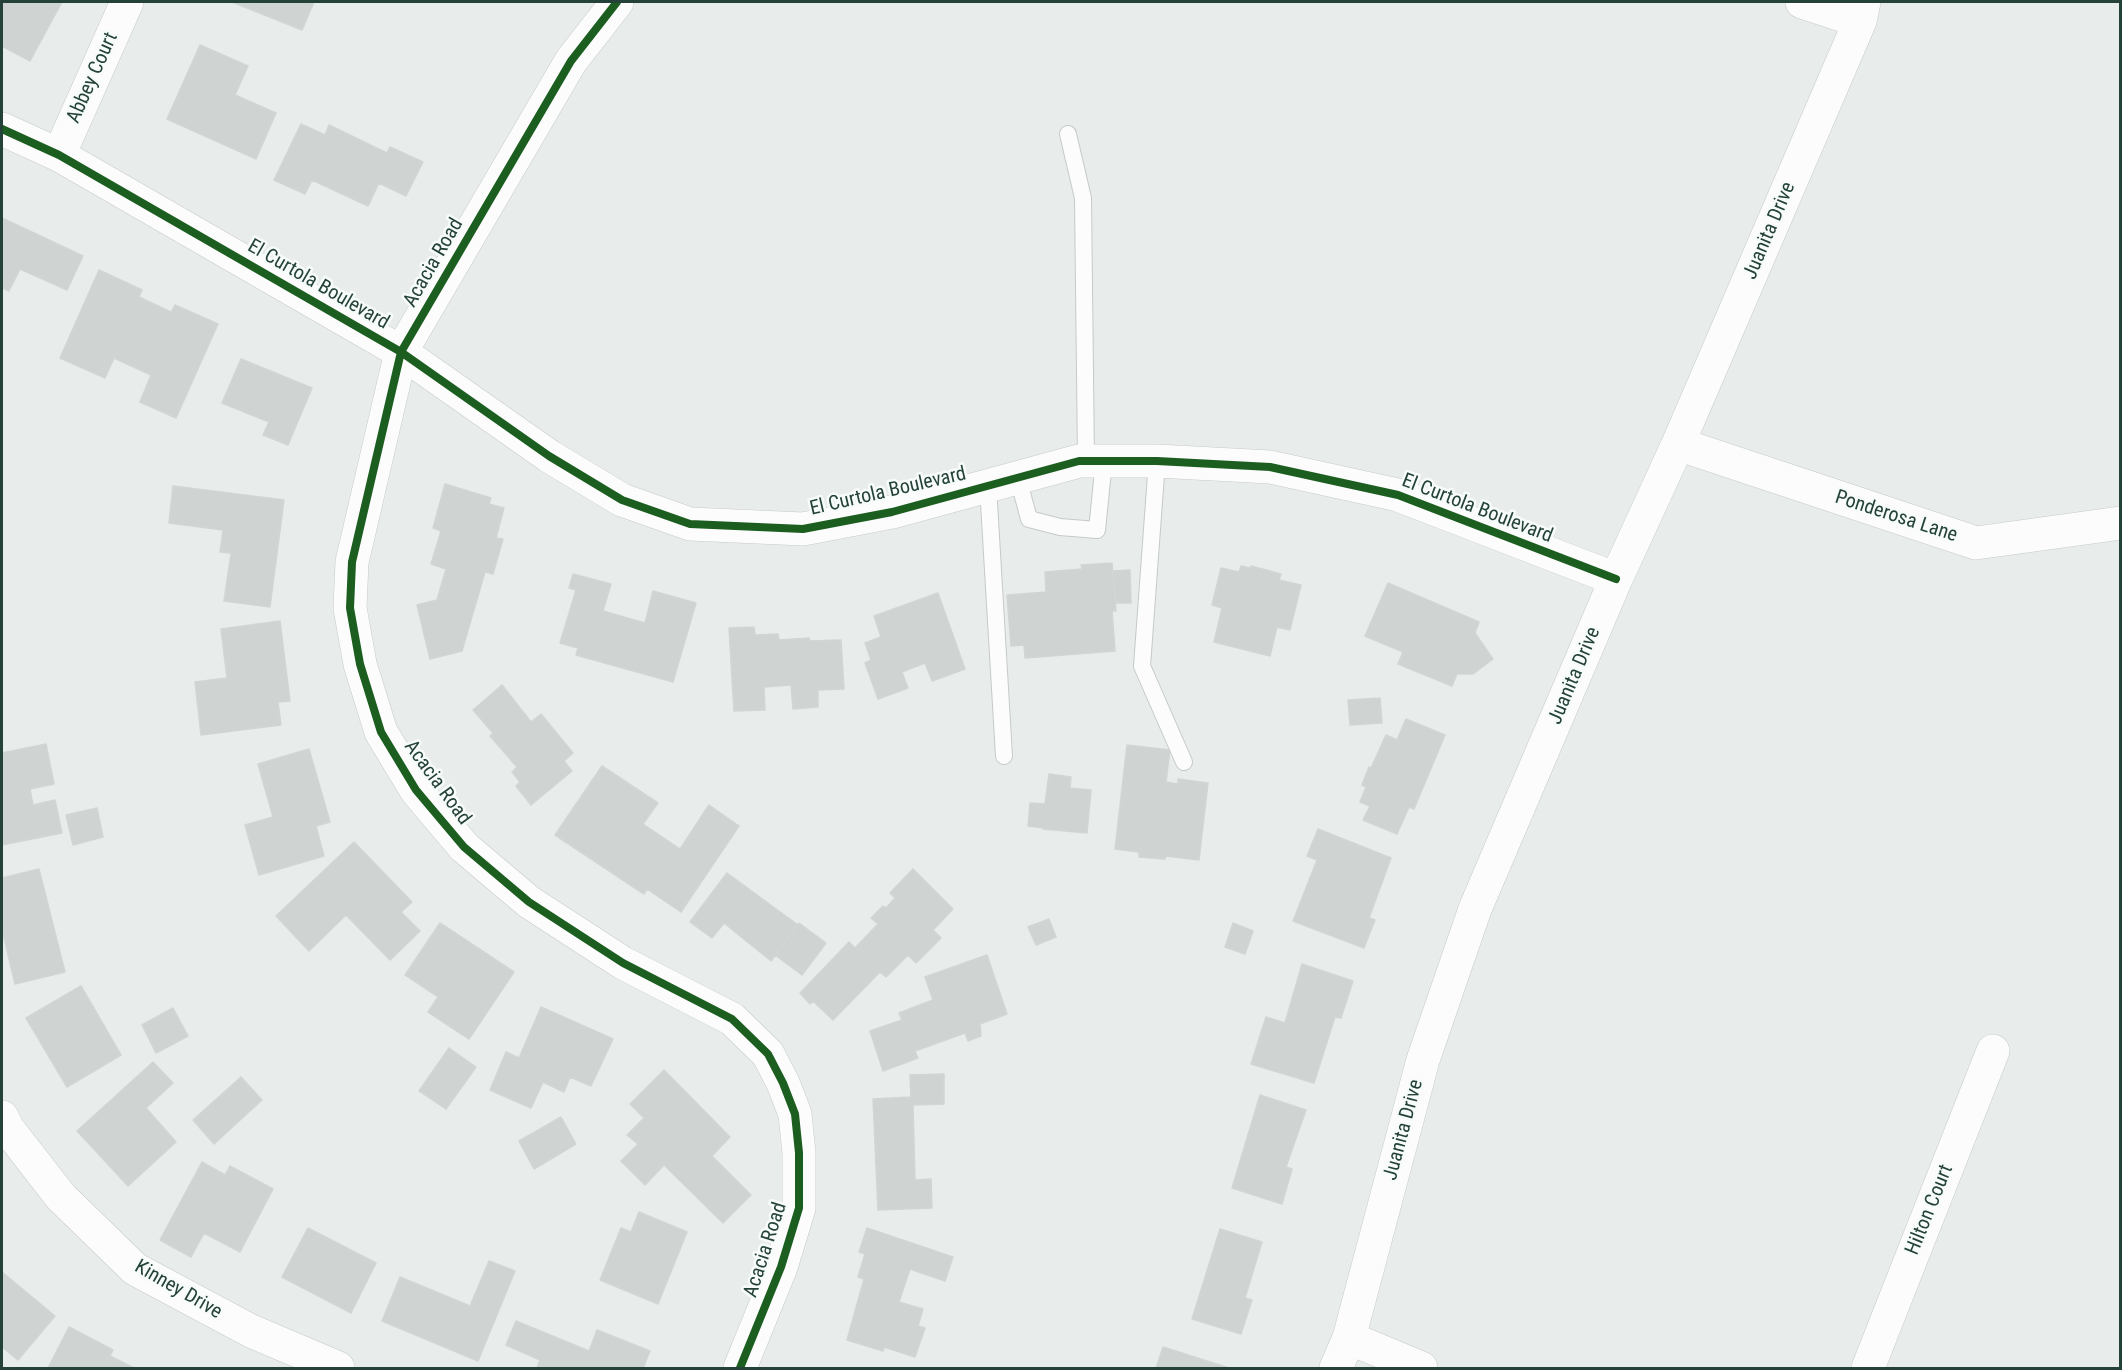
<!DOCTYPE html>
<style>
body{margin:0}
#map{position:relative;width:2122px;height:1370px;overflow:hidden;background:#e8edeb;font-family:"Roboto Condensed",sans-serif}
canvas{display:block}
.frame{position:absolute;inset:0;border:3px solid #24423a;pointer-events:none}
</style>
<div id="map">
<canvas width="2122" height="1370"></canvas>
<div class="frame"></div>
</div>
<script>
const ctx = document.querySelector('canvas').getContext('2d');
ctx.lineJoin = 'round';
function fillPath(path, color) { ctx.fillStyle = color; ctx.fill(path, 'evenodd'); }
const toPath = rows => new Path2D(rows.map(r => 'M' + r).join(''));
function strokePath(path, color, width, dash) { ctx.strokeStyle = color; ctx.lineWidth = width; ctx.lineCap = dash ? 'butt' : 'round'; ctx.setLineDash(dash || []); ctx.stroke(path); }
function write(font, color, halo, rows, align = 'center') {
  ctx.font = font + ' "Roboto Condensed",sans-serif'; ctx.lineWidth = 5; ctx.setLineDash([]); ctx.textBaseline = 'middle'; ctx.strokeStyle = halo; ctx.fillStyle = color; for (const [text, x, y, turn = 0] of rows) {
    ctx.save(); ctx.translate(x, y); ctx.rotate((+turn || 0) * Math.PI / 180); ctx.textAlign = isNaN(turn) ? turn : align; if (halo) ctx.strokeText(text, 0, 0); ctx.fillText(text, 0, 0); ctx.restore();
  }
}
const building = toPath([
 [2,2,62,2,30,61,2,46,2,2],
 [232,2,314,2,302,30,232,2],
 [200,45,248,66,235,95,276,113,256,159,167,119,200,45],
 [301,124,325,135,329,125,387,153,390,147,423,162,406,196,379,183,368,206,312,180,305,194,274,180,301,124],
 [2,218,83,256,67,290,20,269,9,291,2,288,2,218],
 [99,270,142,290,139,297,171,312,175,305,218,324,176,418,140,402,151,375,114,358,105,378,60,358,99,270],
 [241,359,312,388,288,445,263,435,269,422,222,403,241,359],
 [445,484,491,498,489,504,504,508,496,538,503,539,493,574,485,572,462,651,430,659,417,605,437,600,446,569,431,564,441,531,433,528,445,484],
 [173,486,284,500,270,607,224,601,231,553,220,552,223,530,169,523,173,486],
 [1112,563,1116,611,1112,611,1115,651,1025,658,1024,645,1011,646,1007,595,1046,592,1045,572,1082,569,1081,565,1112,563],
 [1241,566,1250,568,1251,566,1281,574,1279,580,1301,585,1290,630,1277,627,1270,656,1214,642,1222,608,1212,605,1221,568,1239,572,1241,566],
 [1130,570,1131,603,1116,603,1113,571,1130,570],
 [573,574,611,584,603,611,645,623,653,591,696,603,673,682,576,655,578,648,560,643,576,590,569,588,573,574],
 [1388,583,1479,622,1475,633,1493,659,1473,674,1457,674,1452,686,1398,664,1403,652,1365,636,1388,583],
 [938,593,965,669,932,681,925,663,902,672,908,688,878,699,865,663,871,660,865,643,881,637,874,616,938,593],
 [280,621,290,701,278,702,281,725,201,735,195,682,227,678,221,629,280,621],
 [754,627,755,635,778,634,779,640,809,638,810,641,841,640,844,689,818,690,818,707,793,709,791,685,764,687,765,710,734,711,729,628,754,627],
 [502,685,531,722,541,714,573,753,564,761,572,771,531,805,516,786,520,782,512,772,517,767,490,736,493,733,473,710,502,685],
 [1380,698,1382,723,1350,725,1348,700,1380,698],
 [1406,719,1445,735,1414,809,1409,807,1397,834,1363,820,1370,806,1360,802,1366,787,1362,785,1369,767,1371,768,1386,735,1397,740,1406,719],
 [46,744,54,784,30,789,33,805,55,800,62,833,2,845,2,753,46,744],
 [1127,745,1170,750,1166,782,1178,784,1178,779,1208,783,1199,860,1166,856,1165,859,1139,857,1139,852,1115,849,1127,745],
 [309,749,330,822,316,826,324,856,259,875,245,825,273,817,258,764,309,749],
 [602,766,658,803,643,824,680,849,709,805,739,826,681,912,647,889,644,894,555,835,602,766],
 [1049,774,1071,777,1070,788,1091,790,1087,833,1043,829,1044,828,1028,826,1030,803,1045,804,1049,774],
 [97,808,103,837,73,845,66,815,97,808],
 [1318,829,1391,858,1369,918,1375,920,1364,948,1293,921,1317,860,1307,856,1318,829],
 [354,842,412,902,401,912,420,931,390,960,346,915,309,951,276,916,354,842],
 [39,869,65,972,15,984,2,929,2,878,39,869],
 [913,869,953,909,933,930,941,938,916,963,908,955,886,977,880,972,833,1020,813,1001,810,1004,800,993,849,942,855,948,878,924,871,918,883,906,886,908,895,898,890,893,913,869],
 [727,873,798,925,771,961,724,923,712,938,690,922,727,873],
 [1049,919,1056,937,1036,945,1028,927,1049,919],
 [440,923,514,972,469,1039,428,1012,438,997,405,975,440,923],
 [799,923,826,943,802,975,775,955,799,923],
 [1233,923,1253,931,1245,954,1225,947,1233,923],
 [987,955,1007,1014,980,1024,981,1036,968,1041,965,1033,915,1051,918,1058,883,1071,870,1031,902,1020,899,1013,933,1000,925,977,987,955],
 [1302,964,1353,981,1341,1018,1335,1017,1314,1083,1251,1064,1266,1017,1285,1023,1302,964],
 [81,986,121,1055,67,1087,26,1018,81,986],
 [541,1007,613,1039,591,1086,570,1077,564,1092,543,1082,531,1108,490,1090,506,1052,519,1058,541,1007],
 [173,1008,188,1036,156,1053,142,1025,173,1008],
 [449,1048,476,1067,446,1109,419,1091,449,1048],
 [153,1062,173,1083,146,1108,176,1142,128,1186,77,1131,153,1062],
 [664,1070,730,1137,712,1156,751,1195,723,1223,664,1165,645,1185,621,1161,638,1144,627,1135,644,1118,630,1104,664,1070],
 [944,1074,944,1104,913,1105,915,1180,931,1179,932,1208,878,1210,873,1099,911,1097,910,1075,944,1074],
 [241,1077,262,1100,214,1144,193,1120,241,1077],
 [1260,1095,1306,1110,1286,1167,1292,1169,1282,1204,1232,1188,1260,1095],
 [561,1117,576,1144,534,1169,519,1141,561,1117],
 [202,1162,225,1175,230,1166,273,1189,240,1252,204,1233,191,1257,160,1240,202,1162],
 [639,1212,687,1232,658,1304,600,1280,621,1228,631,1232,639,1212],
 [308,1228,376,1263,351,1313,282,1277,308,1228],
 [867,1228,953,1257,945,1281,910,1269,899,1302,923,1309,918,1326,925,1328,915,1357,884,1347,883,1351,847,1340,864,1279,858,1277,865,1254,859,1252,867,1228],
 [1220,1229,1262,1242,1245,1298,1252,1300,1241,1334,1192,1319,1220,1229],
 [489,1261,515,1271,478,1361,382,1321,400,1277,470,1306,489,1261],
 [2,1272,55,1316,18,1360,2,1347,2,1272],
 [516,1321,589,1351,597,1330,650,1351,643,1368,537,1368,540,1360,506,1345,516,1321],
 [69,1327,113,1350,110,1356,134,1368,48,1368,69,1327],
 [1163,1347,1229,1368,1156,1368,1163,1347]
]);
const service = toPath([
 [1068,134,1083,198,1086,461],
 [1157,461,1142,666,1184,762],
 [1018,478,1029,519,1060,527,1097,530,1104,461],
 [988,486,1004,756]
]);
const minor = toPath([
 [617,2,571,61,401,352,352,562,350,608,360,664,381,732,416,790,464,847,529,902,623,963,732,1019,768,1054,783,1083,795,1114,799,1153,799,1208,781,1267,740,1368],
 [1802,2,1860,21],
 [2,129,59,155,401,352,549,456,622,500,690,524,803,529,892,512,1079,461,1157,461,1270,467,1398,495,1616,579],
 [59,155,127,2],
 [1678,444,1976,543,2120,523],
 [2,1117,8,1129,61,1197,135,1269,251,1331,338,1368],
 [1349,1338,1421,1368],
 [1336,1368,1349,1338,1423,1060,1475,909,1616,579,1678,444,1860,21,1864,2],
 [1868,1368,1993,1051]
]);
const cycleway = toPath([
 [617,2,571,61,401,352,352,562,350,608,360,664,381,732,416,790,464,847,529,902,623,963,732,1019,768,1054,783,1083,795,1114,799,1153,799,1208,781,1267,740,1368],
 [2,129,59,155,401,352,549,456,622,500,690,524,803,529,892,512,1079,461,1157,461,1270,467,1398,495,1616,579]
]);
const streetNames = [
 ["Abbey Court",93,78,-66],
 ["Juanita Drive",1770,231,-67],
 ["Acacia Road",434,263,-60],
 ["El Curtola Boulevard",318,285,30],
 ["El Curtola Boulevard",888,492,-13],
 ["El Curtola Boulevard",1477,509,21],
 ["Ponderosa Lane",1896,517,18],
 ["Juanita Drive",1575,676,-67],
 ["Acacia Road",437,783,54],
 ["Juanita Drive",1404,1130,-75],
 ["Hilton Court",1930,1210,-68],
 ["Acacia Road",766,1250,-72],
 ["Kinney Drive",178,1290,30]
];
fillPath(building, '#cfd4d2');
strokePath(building, '#d1d6d4', 1.5);
strokePath(service, '#c5cac8', 18);
strokePath(minor, '#c5cac8', 34);
strokePath(service, '#fcfcfc', 16);
strokePath(minor, '#fcfcfc', 33);
strokePath(cycleway, '#1b5e20', 8);
write('20px', '#24423a', '#f7fbf9', streetNames);
</script>
